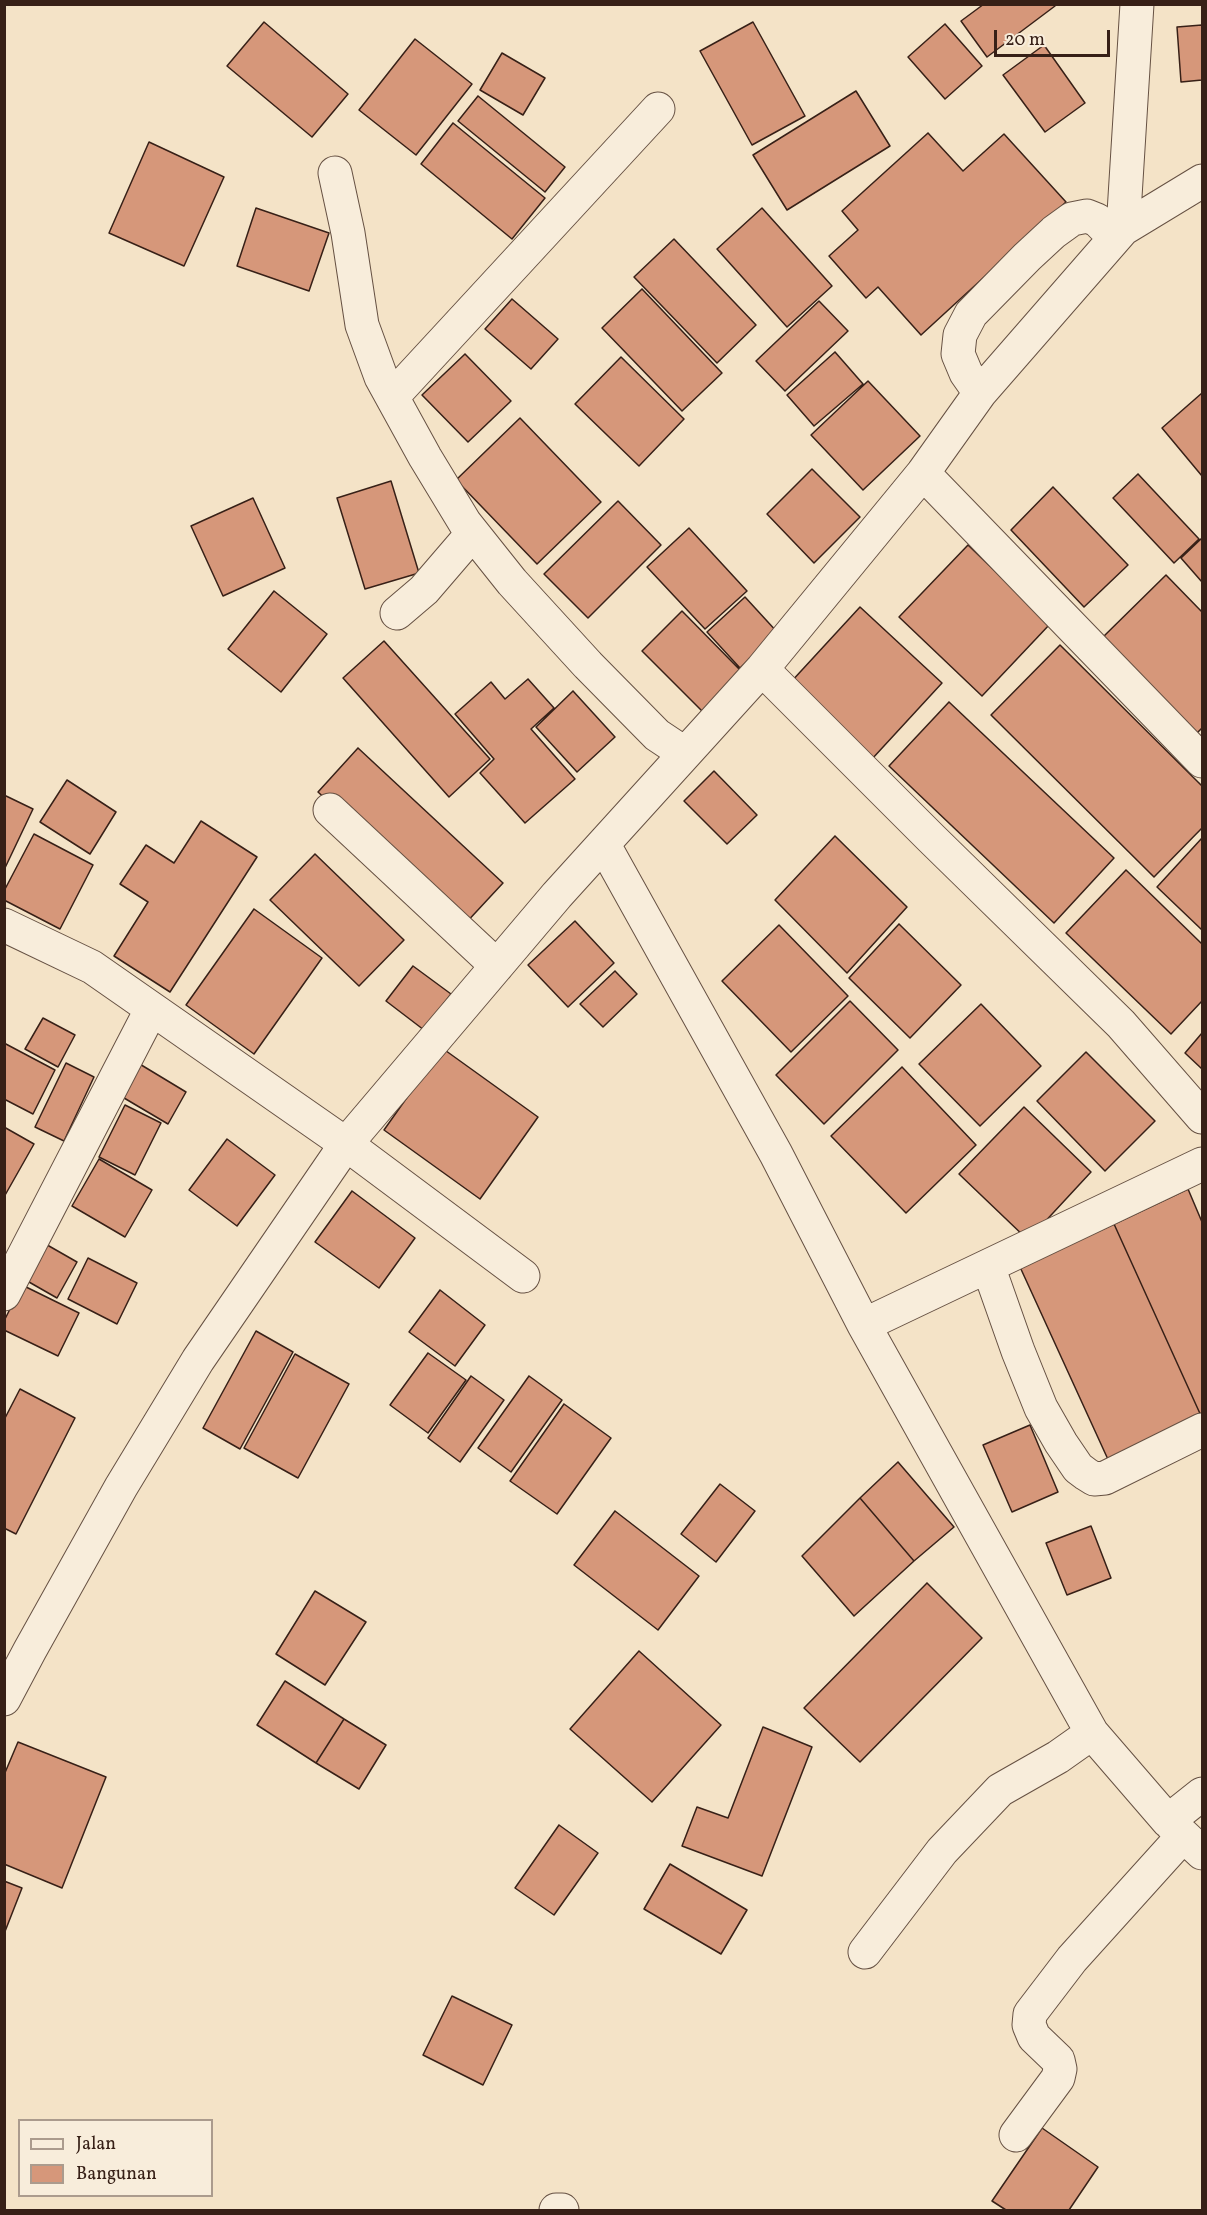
<!DOCTYPE html>
<style>
body{margin:0}
#map{position:relative;width:1207px;height:2215px;overflow:hidden;background:#f4e3c7;font-family:Vollkorn,serif}
canvas{display:block}
.frame{position:absolute;inset:0;border:6px solid #372017;pointer-events:none}
.legend{position:absolute;left:18px;top:2119px;width:195px;height:78px;box-sizing:border-box;background:#f8eddb;border:2px solid #ab9b8d;margin:0;padding:8px 10px;list-style:none;font-size:18px;color:#372017}
.legend li{display:flex;align-items:center;gap:12px;height:30px}
.legend b{width:30px;border:2px solid #ab9b8d}
.scale{position:absolute;left:994px;top:30px;width:116px;height:27px;box-sizing:border-box;border:3px solid #372017;border-top:0;padding-left:8px;font-size:18px;line-height:21px;white-space:nowrap;color:#372017;-webkit-text-stroke:4px #f8eddb;paint-order:stroke}
</style>
<div id="map">
<canvas width="1207" height="2215"></canvas>
<div class="frame"></div>
<ul class="legend">
<li><b style="height:8px;background:#f8eddb"></b>Jalan</li>
<li><b style="height:16px;background:#d6977a"></b>Bangunan</li>
</ul>
<div class="scale">20 m</div>
</div>
<script>
const ctx = document.querySelector('canvas').getContext('2d');
ctx.lineJoin = 'round';
function fillPath(path, color) { ctx.fillStyle = color; ctx.fill(path, 'evenodd'); }
const toPath = rows => new Path2D(rows.map(r => 'M' + r).join(''));
function strokePath(path, color, width, dash) { ctx.strokeStyle = color; ctx.lineWidth = width; ctx.lineCap = dash ? 'butt' : 'round'; ctx.setLineDash(dash || []); ctx.stroke(path); }
const building = toPath([
 [984,4,1053,4,1055,6,987,57,961,21,984,4],
 [264,22,348,94,312,137,227,66,264,22],
 [753,22,805,116,752,145,700,51,753,22],
 [945,24,982,66,945,99,908,57,945,24],
 [1202,25,1202,80,1181,82,1177,27,1202,25],
 [415,39,472,84,416,155,359,110,415,39],
 [1044,45,1085,103,1045,132,1003,75,1044,45],
 [502,53,545,78,523,115,480,90,502,53],
 [856,91,890,146,787,210,753,155,856,91],
 [478,96,565,167,545,192,458,121,478,96],
 [453,123,545,198,512,239,421,164,453,123],
 [928,133,963,171,1004,134,1066,202,921,335,878,287,866,298,829,256,858,230,842,211,928,133],
 [149,142,224,177,184,266,109,233,149,142],
 [256,208,329,233,309,291,237,266,256,208],
 [762,208,832,286,787,327,717,249,762,208],
 [674,239,756,325,717,363,634,277,674,239],
 [642,289,722,373,682,411,602,328,642,289],
 [512,299,558,339,531,369,485,329,512,299],
 [819,301,848,331,785,391,756,361,819,301],
 [835,352,863,384,814,426,787,395,835,352],
 [465,354,511,401,468,442,422,395,465,354],
 [621,357,684,419,639,466,575,404,621,357],
 [868,381,920,436,863,490,811,435,868,381],
 [1202,393,1202,476,1162,428,1202,393],
 [520,418,601,502,537,564,456,480,520,418],
 [812,469,860,517,814,563,767,514,812,469],
 [1138,474,1199,539,1174,563,1113,498,1138,474],
 [391,481,419,573,365,589,337,498,391,481],
 [1053,487,1128,565,1084,607,1011,530,1053,487],
 [253,498,285,568,223,596,191,526,253,498],
 [618,501,661,545,588,618,544,574,618,501],
 [689,528,747,591,705,629,647,567,689,528],
 [1202,538,1202,582,1181,558,1202,538],
 [968,545,1050,624,982,696,899,617,968,545],
 [1166,575,1202,612,1202,728,1196,734,1102,638,1166,575],
 [274,591,327,634,281,692,228,649,274,591],
 [745,597,778,633,740,668,707,632,745,597],
 [860,607,942,683,872,759,790,683,860,607],
 [682,611,742,672,702,711,642,651,682,611],
 [384,641,490,759,449,797,343,678,384,641],
 [1060,645,1202,786,1202,828,1154,877,991,715,1060,645],
 [528,679,554,708,531,729,575,779,525,823,480,773,494,759,455,714,491,682,505,699,528,679],
 [573,691,615,737,577,772,536,727,573,691],
 [949,702,1114,858,1054,923,889,766,949,702],
 [358,748,503,883,463,926,318,792,358,748],
 [714,771,757,815,727,844,684,801,714,771],
 [67,780,116,812,90,854,40,822,67,780],
 [4,795,33,809,4,870,4,795],
 [201,821,257,857,170,992,114,956,148,902,120,884,146,845,174,863,201,821],
 [34,834,93,865,60,929,4,900,4,891,34,834],
 [835,836,907,907,847,973,775,900,835,836],
 [1202,838,1202,930,1157,887,1202,838],
 [315,854,404,940,359,986,270,900,315,854],
 [1126,870,1202,944,1202,1001,1171,1034,1066,933,1126,870],
 [254,909,322,958,254,1054,186,1005,254,909],
 [575,921,614,963,568,1007,528,965,575,921],
 [899,924,961,985,910,1038,849,978,899,924],
 [779,925,848,996,791,1052,722,981,779,925],
 [413,966,451,994,424,1030,386,1001,413,966],
 [615,971,637,994,603,1027,580,1004,615,971],
 [850,1001,898,1050,824,1124,776,1075,850,1001],
 [981,1004,1041,1066,980,1126,919,1064,981,1004],
 [43,1018,75,1035,58,1067,25,1049,43,1018],
 [1202,1033,1202,1069,1185,1053,1202,1033],
 [4,1043,55,1070,33,1114,4,1099,4,1043],
 [442,1048,538,1117,480,1199,384,1130,442,1048],
 [1086,1052,1155,1121,1105,1171,1037,1101,1086,1052],
 [66,1063,94,1077,64,1141,35,1127,66,1063],
 [138,1063,186,1092,168,1124,119,1095,138,1063],
 [902,1067,976,1145,906,1213,831,1136,902,1067],
 [125,1105,161,1123,135,1175,99,1157,125,1105],
 [1024,1107,1091,1172,1028,1240,959,1174,1024,1107],
 [4,1127,34,1144,4,1197,4,1127],
 [227,1139,275,1175,237,1226,189,1190,227,1139],
 [99,1159,152,1190,125,1237,72,1206,99,1159],
 [1188,1189,1202,1222,1202,1418,1114,1224,1188,1189],
 [352,1191,415,1238,379,1288,315,1242,352,1191],
 [1114,1224,1202,1418,1111,1466,1020,1267,1114,1224],
 [42,1242,77,1262,57,1298,22,1278,42,1242],
 [88,1258,137,1283,117,1324,68,1299,88,1258],
 [22,1285,79,1313,58,1356,4,1330,4,1321,22,1285],
 [440,1290,485,1325,455,1366,409,1332,440,1290],
 [256,1331,293,1352,240,1449,203,1428,256,1331],
 [428,1353,466,1380,428,1433,390,1405,428,1353],
 [295,1354,349,1384,298,1478,244,1448,295,1354],
 [471,1376,504,1400,460,1462,428,1438,471,1376],
 [529,1376,562,1400,511,1472,478,1448,529,1376],
 [20,1389,75,1418,16,1534,4,1528,4,1420,20,1389],
 [564,1404,611,1438,557,1514,510,1481,564,1404],
 [1030,1425,1058,1492,1012,1512,983,1445,1030,1425],
 [898,1462,954,1527,914,1561,860,1498,898,1462],
 [720,1484,755,1511,716,1562,681,1534,720,1484],
 [860,1498,914,1561,854,1616,802,1556,860,1498],
 [615,1511,699,1576,658,1630,574,1565,615,1511],
 [1091,1526,1111,1578,1067,1595,1046,1543,1091,1526],
 [927,1583,982,1638,860,1762,804,1708,927,1583],
 [315,1591,366,1622,325,1685,276,1654,315,1591],
 [639,1651,721,1725,652,1802,570,1729,639,1651],
 [285,1681,344,1719,316,1763,257,1725,285,1681],
 [344,1719,386,1745,359,1789,316,1763,344,1719],
 [763,1727,812,1747,762,1876,682,1846,697,1807,728,1818,763,1727],
 [18,1742,106,1777,62,1888,4,1864,4,1775,18,1742],
 [559,1825,598,1853,554,1915,515,1888,559,1825],
 [670,1864,747,1910,721,1954,644,1909,670,1864],
 [4,1881,22,1888,4,1934,4,1881],
 [452,1996,512,2025,483,2085,423,2055,452,1996],
 [1042,2128,1098,2167,1069,2210,1006,2210,992,2201,1042,2128]
]);
const minor = toPath([
 [335,173,348,233,362,325,381,377,425,457,465,523,512,582,588,665,657,735,684,753],
 [1123,229,1137,4],
 [980,393,966,373,958,354,960,335,971,314,1027,257,1054,232,1072,219,1087,216,1097,220,1115,238],
 [393,396,658,109],
 [923,473,1202,761],
 [397,613,424,590,473,533],
 [762,669,931,838,1121,1024,1202,1117],
 [330,810,497,966],
 [604,845,776,1154,864,1325,1092,1733,1168,1821,1202,1853],
 [4,925,92,967,346,1144,523,1276],
 [988,1266,1018,1351,1041,1408,1061,1443,1078,1468,1086,1474,1094,1479,1105,1478,1202,1430],
 [4,1294,151,1010],
 [864,1325,1202,1164],
 [4,1699,30,1650,121,1487,198,1360,346,1144,557,895,762,669,923,473,980,393,1123,229,1202,181],
 [1168,1821,1202,1794],
 [865,1952,942,1851,1000,1790,1058,1757,1092,1733],
 [1016,2135,1058,2078,1060,2069,1058,2060,1034,2037,1029,2025,1030,2014,1072,1959,1183,1836],
 [556,2210,562,2210]
]);
fillPath(building, '#d6977a');
strokePath(building, '#372017', 1.5);
strokePath(minor, '#665143', 35);
strokePath(minor, '#f8eddb', 33);
</script>
